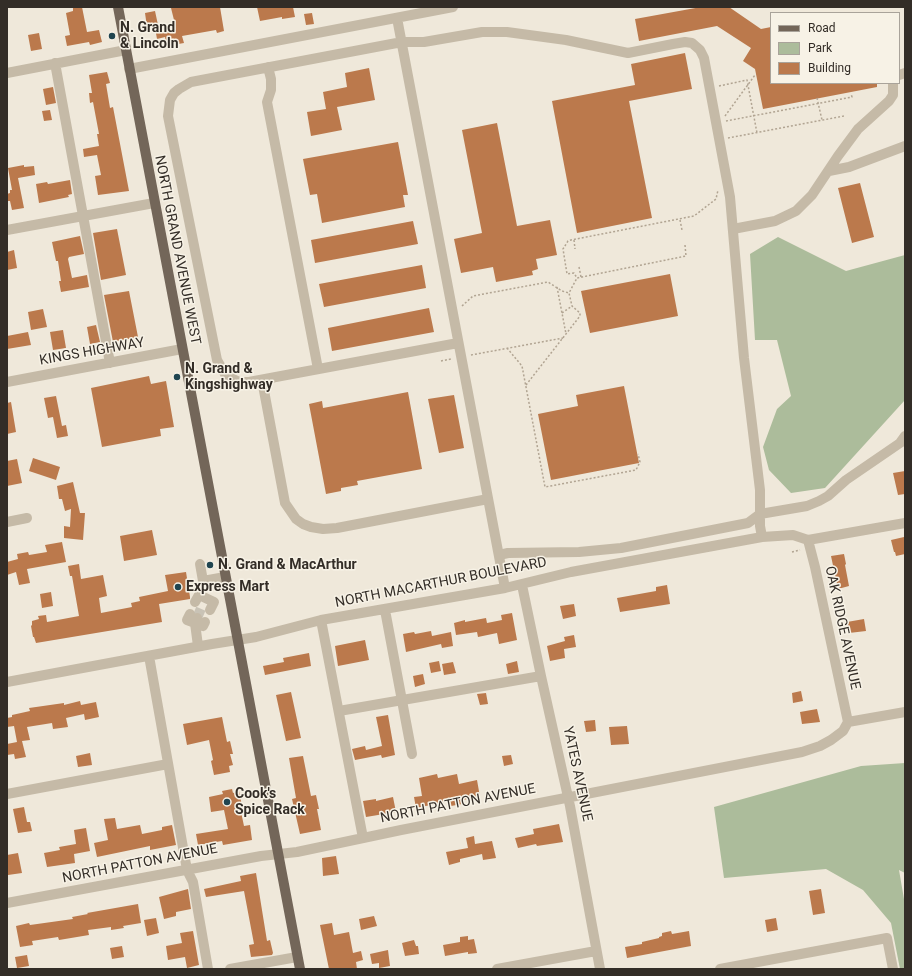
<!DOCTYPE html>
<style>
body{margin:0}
#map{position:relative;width:912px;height:976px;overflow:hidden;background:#efe8da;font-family:Roboto,sans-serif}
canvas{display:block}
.frame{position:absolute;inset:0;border:8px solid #332d27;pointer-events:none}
.legend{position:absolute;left:770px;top:12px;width:130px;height:72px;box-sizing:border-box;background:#f7f2e6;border:1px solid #a9a39a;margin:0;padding:5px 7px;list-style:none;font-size:12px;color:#332d27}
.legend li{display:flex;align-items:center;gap:8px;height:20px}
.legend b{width:20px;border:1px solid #a9a39a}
</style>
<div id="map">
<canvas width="912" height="976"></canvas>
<div class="frame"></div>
<ul class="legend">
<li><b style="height:5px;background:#736659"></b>Road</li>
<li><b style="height:11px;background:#acbc9b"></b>Park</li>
<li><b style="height:11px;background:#bb794c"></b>Building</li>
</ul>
</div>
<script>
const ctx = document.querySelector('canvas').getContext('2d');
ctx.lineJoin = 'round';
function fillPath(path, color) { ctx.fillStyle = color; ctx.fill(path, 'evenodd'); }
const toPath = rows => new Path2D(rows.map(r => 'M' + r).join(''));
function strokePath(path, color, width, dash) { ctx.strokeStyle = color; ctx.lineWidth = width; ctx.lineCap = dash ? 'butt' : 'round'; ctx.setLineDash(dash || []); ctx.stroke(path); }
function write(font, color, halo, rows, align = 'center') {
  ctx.font = font + ' Roboto,sans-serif'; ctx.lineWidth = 3; ctx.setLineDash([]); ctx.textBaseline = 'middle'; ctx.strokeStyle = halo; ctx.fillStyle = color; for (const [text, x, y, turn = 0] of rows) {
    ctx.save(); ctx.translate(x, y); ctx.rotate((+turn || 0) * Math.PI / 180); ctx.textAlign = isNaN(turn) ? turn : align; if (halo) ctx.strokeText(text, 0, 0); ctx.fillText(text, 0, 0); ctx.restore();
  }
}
const green = toPath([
 [778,237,846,271,905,255,905,400,825,488,791,493,769,470,763,447,777,409,791,396,777,340,755,340,750,254],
 [905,763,905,873,899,870,905,905,905,969,900,969,891,923,863,890,826,869,724,878,714,807,861,766]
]);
const building = toPath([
 [73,7,82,7,87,32,99,30,102,42,90,45,89,42,67,46,65,36,70,35,66,13,73,11],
 [176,7,220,7,224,31,217,33,216,30,182,36,184,43,167,46,165,37,157,39,155,28,175,24,171,8],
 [257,7,275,7,275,8,293,7,295,17,282,19,282,17,260,21],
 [701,7,729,7,761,29,771,27,771,83,877,83,877,87,763,109,755,69,743,61,751,48,717,26,639,41,635,19],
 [155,11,158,25,147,27,145,13],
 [312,13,314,24,306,25,304,14],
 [39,33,42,49,31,51,28,35],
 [685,53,692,89,629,101,652,218,577,233,552,101,635,85,631,64],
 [369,68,375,100,337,107,342,130,311,136,307,112,326,109,323,92,347,87,345,73],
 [107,72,110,83,106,84,110,108,113,107,129,191,98,195,95,176,101,175,97,155,84,157,83,149,99,146,97,134,99,134,93,102,90,103,89,93,92,93,89,75],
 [53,87,56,103,46,105,43,89],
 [50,110,52,120,44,121,42,111],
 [497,123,517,226,550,220,557,255,536,259,538,269,532,271,533,275,496,282,493,267,461,273,454,239,482,233,462,130],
 [398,142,408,195,403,195,405,207,322,223,317,194,310,195,303,159],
 [24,165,24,167,34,166,35,175,18,178,24,208,12,210,10,201,7,201,7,194,10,193,10,190,12,190,8,168],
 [70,180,72,194,68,195,69,197,39,203,36,184,47,182,48,184],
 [860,183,874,237,852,243,838,188],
 [413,221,418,244,315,263,311,240],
 [117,229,126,275,101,280,93,233],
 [80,236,84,254,69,257,68,259,72,278,87,275,89,287,61,292,59,281,61,281,58,261,56,261,52,242],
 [14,250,17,268,7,270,7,252],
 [422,265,426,288,324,307,319,284],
 [670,274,678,316,590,333,581,291],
 [129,291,138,337,113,342,104,295],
 [429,308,434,332,332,351,328,328],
 [43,309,47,327,31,330,28,312],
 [96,325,100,342,90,344,87,327],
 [63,330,66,348,53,350,50,332],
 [28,332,31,345,7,349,7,336],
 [149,376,151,384,166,381,174,427,160,429,161,436,102,447,91,388],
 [624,386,639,463,551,480,538,414,578,406,576,395],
 [408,392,422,469,357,481,358,485,341,488,341,491,326,494,309,404,322,401,323,408],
 [454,395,464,448,439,453,428,399],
 [56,396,62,426,66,425,68,436,57,438,53,417,48,418,44,398],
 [11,402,16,432,7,434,7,403],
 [33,458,60,467,56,480,29,471],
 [17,459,22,483,7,486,7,461],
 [905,471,905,494,898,495,893,473],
 [73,482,80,513,85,513,83,540,64,538,64,526,70,527,71,509,65,511,62,499,59,499,57,486],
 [152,530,157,555,124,561,120,536],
 [904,537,905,554,896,556,895,552,894,552,891,540],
 [62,542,66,562,27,569,30,583,19,585,16,572,7,575,7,562,18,559,17,554,28,552,29,555,47,552,45,545],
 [844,554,846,564,845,565,849,586,838,589,831,556],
 [79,564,81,579,103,575,107,596,99,598,101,613,132,607,131,603,140,601,139,597,168,591,165,575,186,572,190,597,190,599,159,604,162,622,36,643,34,637,33,637,31,626,32,625,32,621,39,619,38,616,46,615,47,622,79,616,72,576,70,576,68,566],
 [667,585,670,604,620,612,617,598,656,591,656,587],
 [51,592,53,606,42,608,40,594],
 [574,604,576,616,563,619,560,606],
 [512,613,517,640,499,644,497,633,478,637,477,632,456,635,454,623,465,620,465,622,486,618,487,623,502,620,501,615],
 [864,619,866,631,849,633,847,622],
 [431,631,432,636,451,632,453,646,442,648,441,644,406,652,403,634,414,632,415,634],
 [574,635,576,647,564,649,565,658,550,661,547,646,565,641,564,637],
 [365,640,369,660,338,666,335,646],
 [309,653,311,666,265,675,263,666,284,662,283,658],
 [439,661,441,671,431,673,429,663],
 [517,661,519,672,508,674,506,664],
 [453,662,456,673,444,675,442,664],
 [423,674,425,684,415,687,413,676],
 [801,691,803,701,793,703,792,693],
 [291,692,301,738,286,741,276,695],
 [486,693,488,704,480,705,477,694],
 [80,701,81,705,96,702,99,717,85,720,84,714,66,718,68,727,53,729,52,723,27,727,30,740,22,741,26,757,15,759,14,754,7,755,7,744,17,742,14,726,7,727,7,718,12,717,12,715,30,711,29,708,64,703,64,705],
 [817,709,820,722,802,724,800,712],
 [388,715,395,755,382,758,381,755,355,760,352,749,365,746,366,750,382,746,376,717],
 [222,717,227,742,230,741,233,754,230,754,233,765,229,766,230,772,214,775,211,761,213,760,209,740,187,745,183,724],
 [595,720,596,731,586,732,584,721],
 [627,726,629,744,611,745,609,727],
 [90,753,92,765,78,767,76,756],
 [511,755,513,764,504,766,502,756],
 [303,756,311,796,316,795,319,809,317,809,321,830,300,834,292,799,296,798,289,758],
 [437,774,438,778,457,774,459,784,477,780,480,797,462,800,462,804,451,806,450,801,416,808,414,797,422,796,419,778],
 [232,789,233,793,239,791,242,806,240,807,244,826,250,825,252,840,223,845,222,841,198,845,196,834,228,829,224,810,211,812,209,797,223,794,222,791],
 [393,797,396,812,366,817,363,801,376,799,376,801],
 [24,807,27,822,30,822,32,831,18,833,13,809],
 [115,818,117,829,140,825,142,834,162,830,162,827,172,825,176,845,150,850,150,846,97,857,94,843,108,840,104,819],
 [559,824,563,842,537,846,536,844,518,848,515,838,534,834,533,829],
 [86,828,90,851,74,854,75,863,47,867,44,853,60,850,59,847,76,844,74,830],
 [474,836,475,844,492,841,496,858,483,860,482,854,460,859,460,862,449,865,446,852,468,848,466,838],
 [18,853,22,873,8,875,7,855],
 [336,856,339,874,323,876,322,858],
 [256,873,267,941,270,940,273,953,272,955,251,957,249,945,254,944,244,891,206,897,204,889,241,881,240,876],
 [188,889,191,909,176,912,176,916,164,919,159,897],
 [821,889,825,913,813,915,809,891],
 [138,904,141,923,123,926,124,928,111,930,111,927,88,930,89,935,59,940,58,937,32,941,33,945,20,947,16,926,29,923,30,925,73,919,72,917,88,914,87,913],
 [374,916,377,926,361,930,359,919],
 [156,918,159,933,147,936,144,920],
 [776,918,778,930,767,932,765,920],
 [332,923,334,935,349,932,353,953,361,951,363,960,356,962,357,969,329,969,320,925],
 [193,931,199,965,187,968,185,957,168,960,166,946,182,943,180,933],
 [671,931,672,934,689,931,691,946,627,958,625,947,642,944,642,942,659,938,659,937,662,936,662,933],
 [468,936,468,940,474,939,477,953,468,954,468,952,445,956,443,945,460,942,460,937],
 [414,940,416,946,418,946,419,954,405,956,402,943],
 [122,946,124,957,112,959,110,948],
 [388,950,390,966,379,968,379,963,372,964,370,954],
 [27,955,29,966,17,968,15,957]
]);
const minorTunnel = toPath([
 [197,618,202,606]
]);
const path = toPath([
 [719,86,747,80,757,133],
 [817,98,822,120],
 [725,116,755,75],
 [726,121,852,97,851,94],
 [728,138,844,116],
 [680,220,682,230],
 [574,240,575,249],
 [685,245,686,256,577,278,574,273,567,274,563,249,568,241,571,240,694,216,716,199,718,190],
 [579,267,581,277],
 [557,287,566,334],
 [462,306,473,296,548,282,562,291,569,293],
 [562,313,572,306],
 [507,348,522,366,545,487,636,470,640,462,638,454],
 [471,355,563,338],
 [441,361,451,359],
 [526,385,580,316,580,313,572,306,569,293,577,278],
 [792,552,800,550]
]);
const minor = toPath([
 [397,18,505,588],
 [55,63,110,363],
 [268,67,271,79,271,90,267,102,318,369],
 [129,69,453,7],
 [7,73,126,50],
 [899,75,905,73],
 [829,171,849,167,905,146],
 [733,229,775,221,796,211,812,195,838,156,858,129,889,101,893,95,893,83],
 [7,230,154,203],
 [458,343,249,382,239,382,231,378,225,374,217,360,168,116,170,100,174,93,179,89,191,82,402,42,424,42,482,32,507,32,566,40,628,53,673,44,685,42,692,43,700,50,704,58,730,197,744,358,760,490,760,526,762,537],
 [262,380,285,503,296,519,303,524,311,527,323,529,337,528,488,499],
 [7,382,182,349],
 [7,522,27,518],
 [808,540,815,567,848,722],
 [499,555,508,553,579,552,621,548,748,523,760,514,807,506,819,501,828,496,846,480,900,443,905,436],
 [200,564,203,581,225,577],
 [522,585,541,676,570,806,600,969],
 [195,602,199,595,214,602,210,610],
 [385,610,412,754],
 [190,614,187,620,203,626,205,622],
 [197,618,195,623,198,646],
 [321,620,363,838],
 [149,656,187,870,193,882,208,969],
 [7,682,212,644,256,637,321,620,505,588,571,572,762,537,793,535,808,540,905,523],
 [339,711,541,676],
 [7,794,168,764],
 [7,903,261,856,297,852,401,830,802,752,820,746,831,740,843,731,848,722,905,712],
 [230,969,297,957],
 [497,969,596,951],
 [720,969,887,938,893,969]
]);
const major = toPath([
 [118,7,300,969]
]);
const markers = [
 [112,36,4,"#204550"],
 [177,377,4,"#204550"],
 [210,565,4,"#204550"],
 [178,587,4,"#204550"],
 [227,802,4,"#204550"]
];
const poiNames = [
 ["N. Grand",120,28],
 ["& Lincoln",120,44],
 ["N. Grand &",185,369],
 ["Kingshighway",185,385],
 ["N. Grand & MacArthur",218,565],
 ["Express Mart",186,587],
 ["Cook's",235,794],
 ["Spice Rack",235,810]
];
const streetNames = [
 ["NORTH GRAND AVENUE WEST",177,250,79],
 ["KINGS HIGHWAY",92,352,-10],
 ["NORTH MACARTHUR BOULEVARD",441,583,-11],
 ["OAK RIDGE AVENUE",842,628,78],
 ["YATES AVENUE",577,774,78],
 ["NORTH PATTON AVENUE",458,804,-11],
 ["NORTH PATTON AVENUE",140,864,-11]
];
fillPath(green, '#acbc9b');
fillPath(building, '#bb794c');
strokePath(minorTunnel, '#c9c3b6', 10, [10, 5]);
strokePath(path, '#b1a492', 1.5, [2, 2]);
strokePath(minor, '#c5baa7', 10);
strokePath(major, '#736659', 10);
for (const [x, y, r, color] of markers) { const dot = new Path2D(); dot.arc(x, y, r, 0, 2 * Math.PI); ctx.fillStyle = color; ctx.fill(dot); strokePath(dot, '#f7f2e6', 1.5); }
write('bold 14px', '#332d27', '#f7f2e6', poiNames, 'left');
write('14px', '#332d27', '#f7f2e6', streetNames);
</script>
